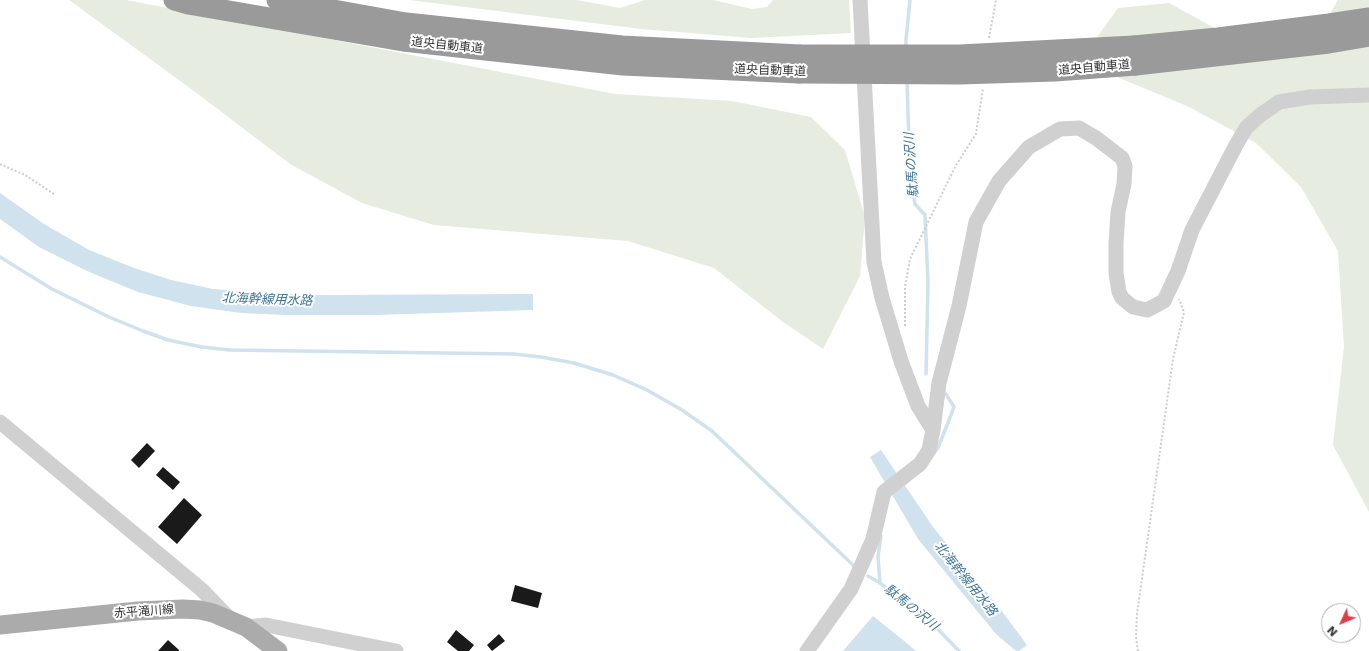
<!DOCTYPE html>
<meta charset="utf-8">
<style>
body{margin:0}
#map{position:relative;width:1369px;height:651px;overflow:hidden;background:#fff;font-family:"DejaVu Sans",sans-serif}
canvas{display:block}
.north{position:absolute;left:1321px;top:603px;width:40px;height:40px;box-sizing:border-box;background:#fff;border:1px solid #adadad;border-radius:50%;rotate:226deg;font-size:11px;font-weight:700;line-height:16px;text-align:center;color:#333}
.north::after{content:'';display:block;margin:auto;width:14px;height:18px;background:#e63946;clip-path:polygon(50% 0,100% 100%,50% 72%,0 100%)}
</style>
<div id="map">
<canvas width="1369" height="651"></canvas>
<div class="north">N</div>
</div>
<script>
const ctx = document.querySelector('canvas').getContext('2d');
ctx.lineJoin = 'round';
function fillPath(path, color) { ctx.fillStyle = color; ctx.fill(path, 'evenodd'); }
const toPath = rows => new Path2D(rows.map(r => 'M' + r).join(''));
function strokePath(path, color, width, dash) { ctx.strokeStyle = color; ctx.lineWidth = width; ctx.lineCap = dash ? 'butt' : 'round'; ctx.setLineDash(dash || []); ctx.stroke(path); }
function write(font, color, halo, rows, align = 'center') {
  ctx.font = font + ' "DejaVu Sans","Noto Sans JP",sans-serif'; ctx.lineWidth = 4; ctx.setLineDash([]); ctx.textBaseline = 'middle'; ctx.strokeStyle = halo; ctx.fillStyle = color; for (const [text, x, y, turn = 0] of rows) {
    ctx.save(); ctx.translate(x, y); ctx.rotate((+turn || 0) * Math.PI / 180); ctx.textAlign = isNaN(turn) ? turn : align; if (halo) ctx.strokeText(text, 0, 0); ctx.fillText(text, 0, 0); ctx.restore();
  }
}
const green = toPath([
 [69,0,126,0,615,94,732,101,811,117,845,150,865,217,860,276,823,349,783,322,714,268,628,241,434,225,362,203,290,164,194,91],
 [409,0,577,0,620,8,645,0,713,0,752,9,767,7,773,0,849,0,851,33,751,38,641,29],
 [1338,0,1369,0,1369,512,1333,445,1344,347,1338,251,1301,187,1256,143,1187,106,1112,75,1098,36,1118,8,1169,3,1233,38,1308,51]
]);
const water = toPath([
 [0,193,44,224,89,250,134,268,171,280,213,289,263,293,321,295,533,294,533,310,375,315,286,315,241,313,191,306,138,292,87,271,39,247,0,219],
 [881,450,933,527,1001,610,1027,645,1019,651,1016,651,996,634,918,539,870,457],
 [873,616,903,640,916,651,843,651]
]);
const stream = toPath([
 [906,49,906,39,910,0],
 [907,81,910,175,915,204,925,215,928,282,926,374],
 [0,257,52,289,109,317,143,331,168,340,202,347,230,350,514,354,541,357,574,363,613,375,647,390,682,410,712,431,853,565],
 [934,453,938,448,954,407,946,394],
 [881,536,878,557,880,583,928,619,959,651],
 [868,576,880,583]
]);
const building = toPath([
 [147,443,155,451,139,468,131,460],
 [163,467,180,482,173,490,156,475],
 [184,498,202,515,177,544,158,527],
 [515,585,542,593,538,608,511,601],
 [456,630,474,645,469,651,458,651,447,642],
 [499,634,505,641,492,651,487,645],
 [168,640,179,650,179,651,158,651]
]);
const path = toPath([
 [989,38,996,0],
 [0,164,25,175,54,194],
 [905,326,905,287,910,259,956,165,976,134,983,88],
 [1138,651,1136,637,1137,614,1173,359,1184,312,1179,299]
]);
const minor = toPath([
 [860,0,874,262,882,298,901,361,918,406,933,430],
 [0,422,202,590,230,619],
 [246,627,266,625,396,651],
 [807,651,851,589,873,539,884,492,920,464,929,450,933,430,939,383,959,306,976,222,999,181,1029,147,1060,129,1079,128,1096,138,1122,158,1125,166,1124,184,1118,212,1116,244,1116,273,1119,292,1122,298,1133,307,1147,310,1164,301,1178,271,1192,230,1236,145,1246,128,1259,116,1279,102,1310,97,1369,95]
]);
const major = toPath([
 [0,625,138,611,183,609,200,610,213,613,246,627,278,651]
]);
const highway = toPath([
 [174,0,188,4,403,41,623,65,799,73],
 [277,0,406,23,622,46,800,55],
 [1134,46,1218,38,1329,24,1369,18],
 [1136,65,1329,43,1369,36]
]);
const highwayBridge = toPath([
 [800,55,960,55,1134,46],
 [799,73,960,74,1055,71,1136,65]
]);
const streetNames = [
 ["道央自動車道",447,46,6],
 ["道央自動車道",1094,68,-5],
 ["道央自動車道",770,71,2],
 ["赤平滝川線",144,612,-4]
];
const waterNames = [
 ["駄馬の沢川",912,165,-94],
 ["北海幹線用水路",267,300,2],
 ["北海幹線用水路",965,579,51],
 ["駄馬の沢川",911,608,39]
];
fillPath(green, '#e6ecdf');
fillPath(water, '#cfe2ee');
strokePath(stream, '#cfe2ee', 3.5);
fillPath(building, '#1a1a1a');
strokePath(path, '#cdcdcd', 2, [2, 2]);
strokePath(minor, '#d0d0d0', 15);
strokePath(major, '#ababab', 19);
strokePath(highway, '#9a9a9a', 21);
strokePath(highwayBridge, '#9a9a9a', 21);
write('12px', '#333', '#fff', streetNames);
write('italic 13px', '#3f7597', '#fff', waterNames);
</script>
